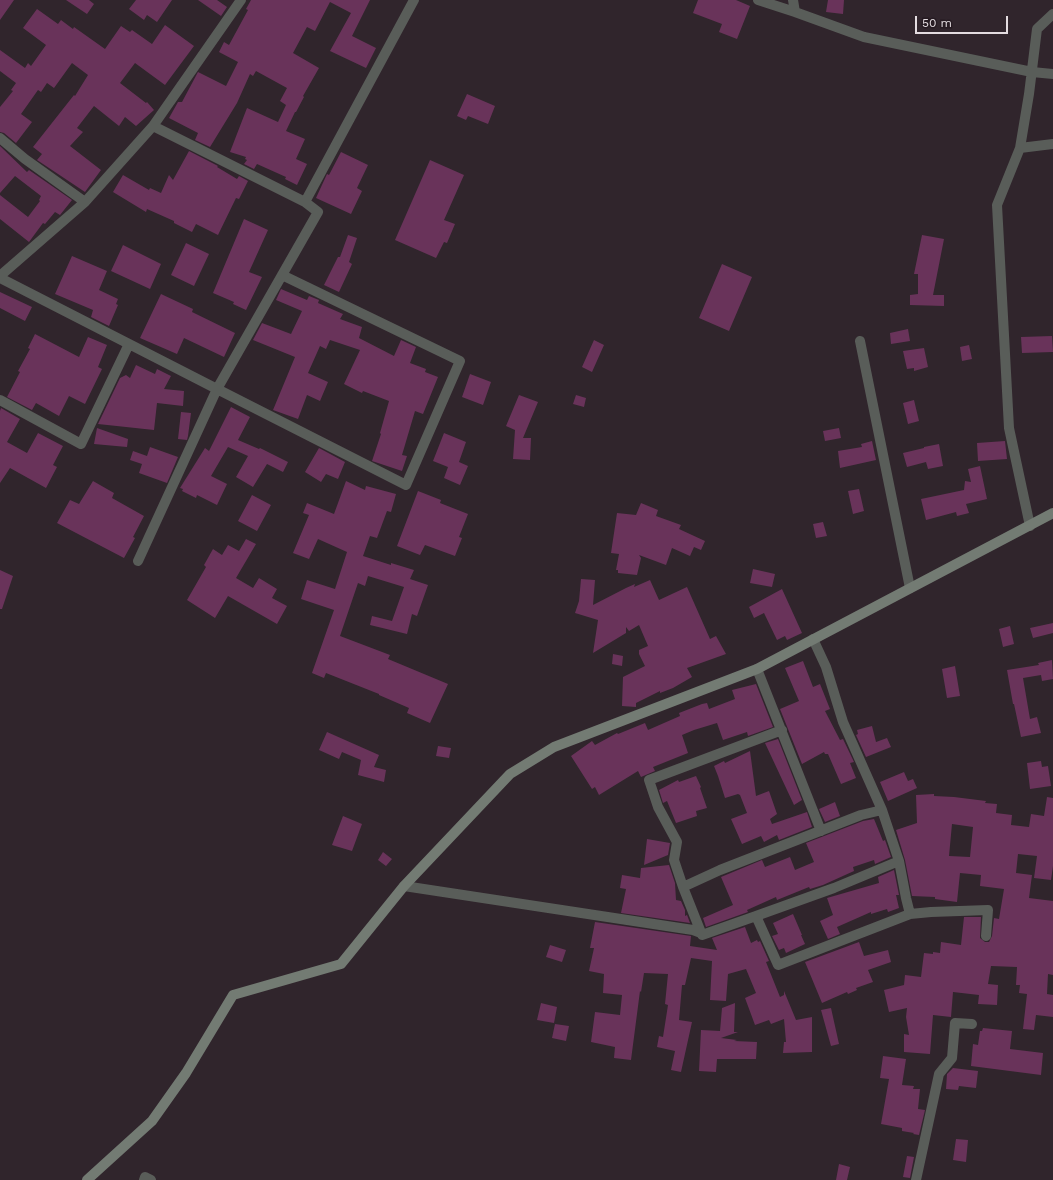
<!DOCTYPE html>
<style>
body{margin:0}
#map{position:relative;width:1053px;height:1180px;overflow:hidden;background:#30252c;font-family:"Work Sans",sans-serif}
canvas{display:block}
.scale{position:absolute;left:915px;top:16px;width:93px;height:18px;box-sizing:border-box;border:2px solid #e3dce0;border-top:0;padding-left:5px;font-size:12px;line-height:14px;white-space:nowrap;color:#e3dce0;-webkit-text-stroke:3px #261b22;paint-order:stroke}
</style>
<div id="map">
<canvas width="1053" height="1180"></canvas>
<div class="scale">50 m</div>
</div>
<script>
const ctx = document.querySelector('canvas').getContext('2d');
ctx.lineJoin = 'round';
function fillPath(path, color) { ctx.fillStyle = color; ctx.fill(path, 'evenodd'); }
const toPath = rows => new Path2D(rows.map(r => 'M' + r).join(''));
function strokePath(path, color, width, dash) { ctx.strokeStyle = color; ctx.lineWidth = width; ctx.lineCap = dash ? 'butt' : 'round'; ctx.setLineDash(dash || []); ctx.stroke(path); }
const building = toPath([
 [0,0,14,0,0,20],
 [66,0,89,0,94,4,87,14],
 [136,0,172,0,157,22,147,15,144,20,129,9],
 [198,0,217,0,227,7,221,16],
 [251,0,370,0,352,36,376,48,366,68,330,51,351,13,330,2,315,31,307,27,293,53,319,68,303,96,304,97,296,112,295,112,286,131,305,139,296,159,307,164,297,185,285,179,286,177,257,164,254,169,244,164,247,160,245,159,246,157,230,152,247,108,278,122,286,105,280,101,287,88,256,71,253,76,250,74,237,103,210,147,195,140,198,133,169,118,178,102,182,102,198,72,226,86,238,62,219,52,224,42,229,45,248,10,246,9],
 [698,0,736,0,750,6,737,39,719,32,722,24,693,13],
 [828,0,844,0,843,14,826,12],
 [37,9,58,24,61,20,73,29,74,27,105,49,121,26,130,32,132,30,152,44,165,25,194,46,165,85,135,63,120,83,146,103,147,102,154,110,136,126,125,117,119,126,94,106,77,128,83,132,70,146,101,170,85,192,37,160,42,154,33,147,74,95,75,96,88,75,72,63,54,88,47,83,41,92,38,90,21,114,32,122,16,143,4,133,0,132,0,107,13,91,11,90,16,83,0,71,0,50,25,68,28,63,31,66,46,45,23,28],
 [467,94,495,106,488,124,468,116,466,120,457,116],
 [0,146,27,172,29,170,72,200,60,215,55,212,45,224,43,223,29,242,0,219,0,195,28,217,40,201,39,200,41,196,15,176,0,193],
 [189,151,218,166,217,167,237,179,239,176,248,181,239,199,236,198,218,235,196,224,192,232,174,223,174,221,147,209,146,212,113,192,123,175,149,190,150,188,161,193,169,175,173,180],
 [341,152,368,165,357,188,362,191,351,214,316,198,327,174,329,175],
 [430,160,464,175,444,220,455,224,447,243,444,242,436,258,395,240],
 [244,219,268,230,249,272,262,277,246,310,233,304,234,302,213,293],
 [348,235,357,238,349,262,352,264,339,292,324,285,338,257,340,257],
 [922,235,944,239,933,295,944,295,944,306,910,305,910,295,918,294,918,274,914,274],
 [186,243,209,254,194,286,171,275],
 [123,245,161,264,150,289,111,271],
 [72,256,107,271,99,290,118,299,116,304,118,305,109,326,91,317,93,310,55,294],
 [722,264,752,277,729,331,699,318],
 [281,289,307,300,309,296,319,300,318,303,343,314,340,319,362,327,359,338,394,356,401,340,416,347,410,363,426,369,425,372,438,377,423,414,415,411,402,455,407,456,402,471,372,461,381,434,380,433,389,401,363,391,362,393,344,384,360,350,330,340,326,349,320,346,308,373,328,382,320,401,307,395,298,419,273,410,295,357,253,340,262,323,291,334,302,311,276,300],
 [0,292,32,307,25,321,0,308],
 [161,294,193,309,192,312,235,333,224,357,184,338,177,354,140,338],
 [908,329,910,341,891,344,890,333],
 [35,334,79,357,88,337,107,345,98,367,102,369,85,404,69,396,59,416,36,403,32,410,7,397,20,372,18,371,30,349,28,348],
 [1052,336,1053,352,1022,353,1021,337],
 [594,340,604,345,592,372,582,367],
 [969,345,972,359,962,361,960,347],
 [924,348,928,367,914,371,914,368,907,369,903,351],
 [136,365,155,374,157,369,171,376,164,389,184,391,183,406,157,403,154,430,98,424,120,378,126,375,130,378],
 [470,374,491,382,483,405,462,397],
 [519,395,538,402,523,438,531,438,530,460,513,459,515,430,506,426],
 [576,395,586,398,584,407,573,404],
 [914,400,919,421,908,424,903,403],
 [231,407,250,417,238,440,259,449,260,448,288,462,283,472,267,464,253,487,236,477,248,456,228,447,211,476,227,484,217,505,197,495,196,498,182,491,183,489,180,488,205,448,209,451],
 [1,408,20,419,7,442,27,453,38,433,63,446,53,465,57,467,46,488,10,468,0,483,0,411],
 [181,412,191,413,188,436,187,440,178,439],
 [97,428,128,439,127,447,94,444],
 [839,428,841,438,825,441,823,431],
 [444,433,466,442,459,462,468,466,460,485,444,478,448,467,433,461],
 [872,441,876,460,840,468,838,451,862,447,861,444],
 [1005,441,1007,459,978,461,977,443],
 [939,444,943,466,928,469,926,462,907,467,903,453,924,448,924,447],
 [150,447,178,457,167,483,139,473,142,464,130,460,133,451,147,456],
 [319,448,345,462,338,479,326,474,321,482,305,472],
 [980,466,987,499,966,504,969,513,957,516,956,512,926,520,921,499,964,490,965,481,971,482,968,469],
 [93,481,114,493,112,498,144,516,133,537,135,538,124,558,57,523,70,500,79,504],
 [346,481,365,490,366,486,396,494,391,512,387,511,377,538,370,536,363,556,391,565,391,563,414,570,410,579,428,585,417,616,412,614,407,634,370,625,372,616,392,621,404,587,368,576,365,586,358,583,340,636,390,655,388,659,448,684,430,723,407,713,409,708,379,695,379,694,326,673,324,678,312,673,334,610,301,599,307,580,335,589,347,552,318,539,309,559,293,553,309,515,303,513,307,503,334,514],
 [859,489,864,511,853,514,848,491],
 [418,491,441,500,440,503,468,514,459,537,462,538,455,556,425,545,420,555,397,546],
 [252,495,271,505,257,531,238,521],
 [641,503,658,510,656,516,681,525,679,529,705,541,701,550,694,547,690,556,672,548,666,565,639,555,641,558,637,575,618,573,618,570,616,570,619,554,611,553,617,513,636,515],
 [823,522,827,536,816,538,813,524],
 [246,539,256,544,236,578,253,588,259,578,277,589,272,598,287,606,277,624,228,596,215,618,187,600,206,567,204,565,213,549,222,555,228,545,239,551],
 [753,569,775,574,772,587,750,583],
 [0,570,13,576,2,609,0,609],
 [581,579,595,580,593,605,626,588,635,584,634,587,650,580,659,600,687,587,710,639,716,636,726,654,687,668,692,677,673,688,660,693,660,691,636,703,636,707,622,706,623,677,645,666,639,654,639,650,648,646,639,625,629,631,626,627,626,633,593,653,598,620,575,613,579,601],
 [782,589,802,633,787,640,785,636,777,640,764,613,754,618,749,607],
 [1053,623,1053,633,1033,638,1030,628],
 [1010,626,1014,644,1003,647,999,629],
 [613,654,623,656,622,666,612,664],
 [1052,660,1053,679,1042,681,1041,675,1023,678,1030,719,1037,717,1041,733,1021,737,1014,704,1013,704,1007,670,1039,665,1038,663],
 [803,661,813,687,820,684,830,709,825,711,840,740,843,739,854,762,850,763,856,778,841,784,828,754,825,754,824,752,802,764,780,709,799,701,785,668],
 [955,666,960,696,947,698,942,669],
 [756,684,773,727,748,736,747,732,723,740,717,723,694,730,682,735,688,753,653,767,655,771,641,777,638,771,599,795,595,787,592,789,571,756,592,741,595,745,617,733,618,734,645,723,648,730,680,716,679,713,702,704,707,703,709,709,735,699,732,690],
 [872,726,876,742,887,738,891,747,866,757,856,735,858,734,857,730],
 [327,732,379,755,374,767,386,770,384,782,358,775,361,760,342,752,339,759,319,750],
 [778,739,802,800,794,805,765,743],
 [438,746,451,748,449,758,436,756],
 [750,751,756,796,769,791,777,814,770,819,772,824,807,812,812,827,779,840,777,835,764,842,761,836,742,844,731,819,747,813,740,795,738,794,725,798,718,776,714,766,724,761,725,763],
 [1041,761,1042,767,1048,766,1051,786,1030,789,1027,763],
 [904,772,908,781,913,779,917,788,888,801,880,782],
 [696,776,701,787,700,788,707,808,696,811,697,816,676,823,667,801,663,803,659,790,678,780,679,782],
 [934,794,934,796,954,797,986,801,985,803,997,804,996,813,1012,815,1011,825,1029,827,1031,814,1044,816,1047,797,1053,798,1053,866,1051,880,1034,878,1037,856,1018,854,1016,873,1032,875,1029,898,1053,901,1053,975,1048,974,1047,994,1053,995,1053,1017,1036,1015,1034,1030,1023,1029,1027,994,1019,993,1020,985,1016,985,1017,967,991,966,988,984,998,985,997,1005,978,1004,979,995,953,992,951,1017,933,1015,930,1054,904,1052,904,1034,909,1035,906,1017,907,1008,889,1012,884,990,904,985,905,975,921,977,924,953,933,954,933,952,940,953,941,942,961,945,964,917,981,917,980,938,985,942,989,942,992,936,994,918,999,919,1004,889,980,886,981,875,960,873,957,902,935,899,935,897,912,896,905,860,896,830,917,823,916,795],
 [952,824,973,827,970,857,949,856],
 [835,802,840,816,825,822,819,809],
 [343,816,362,824,352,851,332,845],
 [874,819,883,841,885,840,891,857,875,864,874,860,853,867,854,871,823,885,810,889,809,887,777,900,776,897,747,910,748,912,706,927,703,918,733,905,721,877,762,860,765,867,790,857,795,870,814,862,806,843,863,821],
 [647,839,670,843,668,855,644,865],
 [383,852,392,859,386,866,378,860],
 [669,865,675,883,676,900,681,901,685,910,685,916,687,915,690,923,621,913,626,889,620,888,622,875,640,878,641,868],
 [894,870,899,895,896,895,899,908,888,912,887,909,871,914,871,912,837,927,840,934,828,939,820,921,833,915,827,898,879,883,878,877],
 [793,914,802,935,801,935,805,944,786,953,784,948,779,950,772,936,778,934,773,923],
 [595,922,691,936,690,946,717,950,712,938,745,927,751,943,757,940,758,942,760,941,769,961,766,962,780,997,784,995,784,991,796,1020,812,1017,812,1052,783,1053,784,1042,786,1042,784,1019,771,1024,769,1020,755,1025,745,998,756,993,746,969,728,974,726,1001,710,1000,712,961,691,958,685,985,682,985,679,1020,692,1022,681,1072,671,1070,675,1051,657,1047,659,1036,663,1037,668,1005,665,1004,668,974,644,973,641,992,640,991,631,1060,614,1058,615,1047,591,1042,595,1012,620,1015,622,995,603,993,604,974,589,971,594,948,590,948],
 [859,942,864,956,888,950,891,962,868,970,873,982,856,988,857,990,848,994,847,992,822,1003,805,962],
 [550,945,566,950,562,962,546,957],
 [541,1003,557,1007,554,1023,537,1020],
 [735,1003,734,1032,738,1032,721,1038,737,1040,734,1041,757,1042,756,1059,717,1059,716,1072,699,1071,701,1030,720,1031,722,1008],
 [831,1008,839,1044,831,1046,821,1010],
 [555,1024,569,1026,566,1041,552,1038],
 [983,1028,1012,1031,1010,1049,1043,1053,1041,1075,971,1066,973,1044,978,1045,980,1031,982,1031],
 [883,1056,906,1059,902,1085,914,1086,913,1089,920,1089,918,1109,925,1110,919,1135,913,1134,914,1133,902,1131,902,1128,881,1124,889,1079,880,1078],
 [953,1068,978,1071,976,1088,959,1086,958,1090,946,1089,947,1074],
 [956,1139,968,1140,966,1162,953,1160],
 [907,1156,914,1157,910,1178,903,1177],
 [839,1164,850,1167,847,1180,836,1180]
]);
const street = toPath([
 [758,0,795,12,864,37,1032,72,1053,74],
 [793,0,795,12],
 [153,126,241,0],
 [0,138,25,159,85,202],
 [1020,148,1053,144],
 [0,276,85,202,153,126,305,202],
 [0,278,217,389,318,212,305,202,414,0],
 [860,341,910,588],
 [0,400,81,444,129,344],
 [1030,526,1009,428,997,205,1020,148,1029,94,1037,29,1053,14],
 [138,561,217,389,406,485,460,361,282,275],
 [813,639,826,667,843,722,882,810,899,861,906,898,910,914],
 [757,669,821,831],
 [782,730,649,780,658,807,677,842,674,860,683,887,702,935,756,916,778,965,910,914,931,912,988,910,986,936],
 [404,886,693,930,701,933],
 [683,887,720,870,861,815,882,810],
 [756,916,834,888,899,861],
 [144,1180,145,1177,151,1180],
 [916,1180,939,1074,952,1058,955,1023,972,1024]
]);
const secondary = toPath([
 [87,1180,152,1121,186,1073,233,995,341,964,404,886,510,774,554,747,757,669,1053,513]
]);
fillPath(building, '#69335a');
strokePath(street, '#595d59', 10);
strokePath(secondary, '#737b73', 10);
</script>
